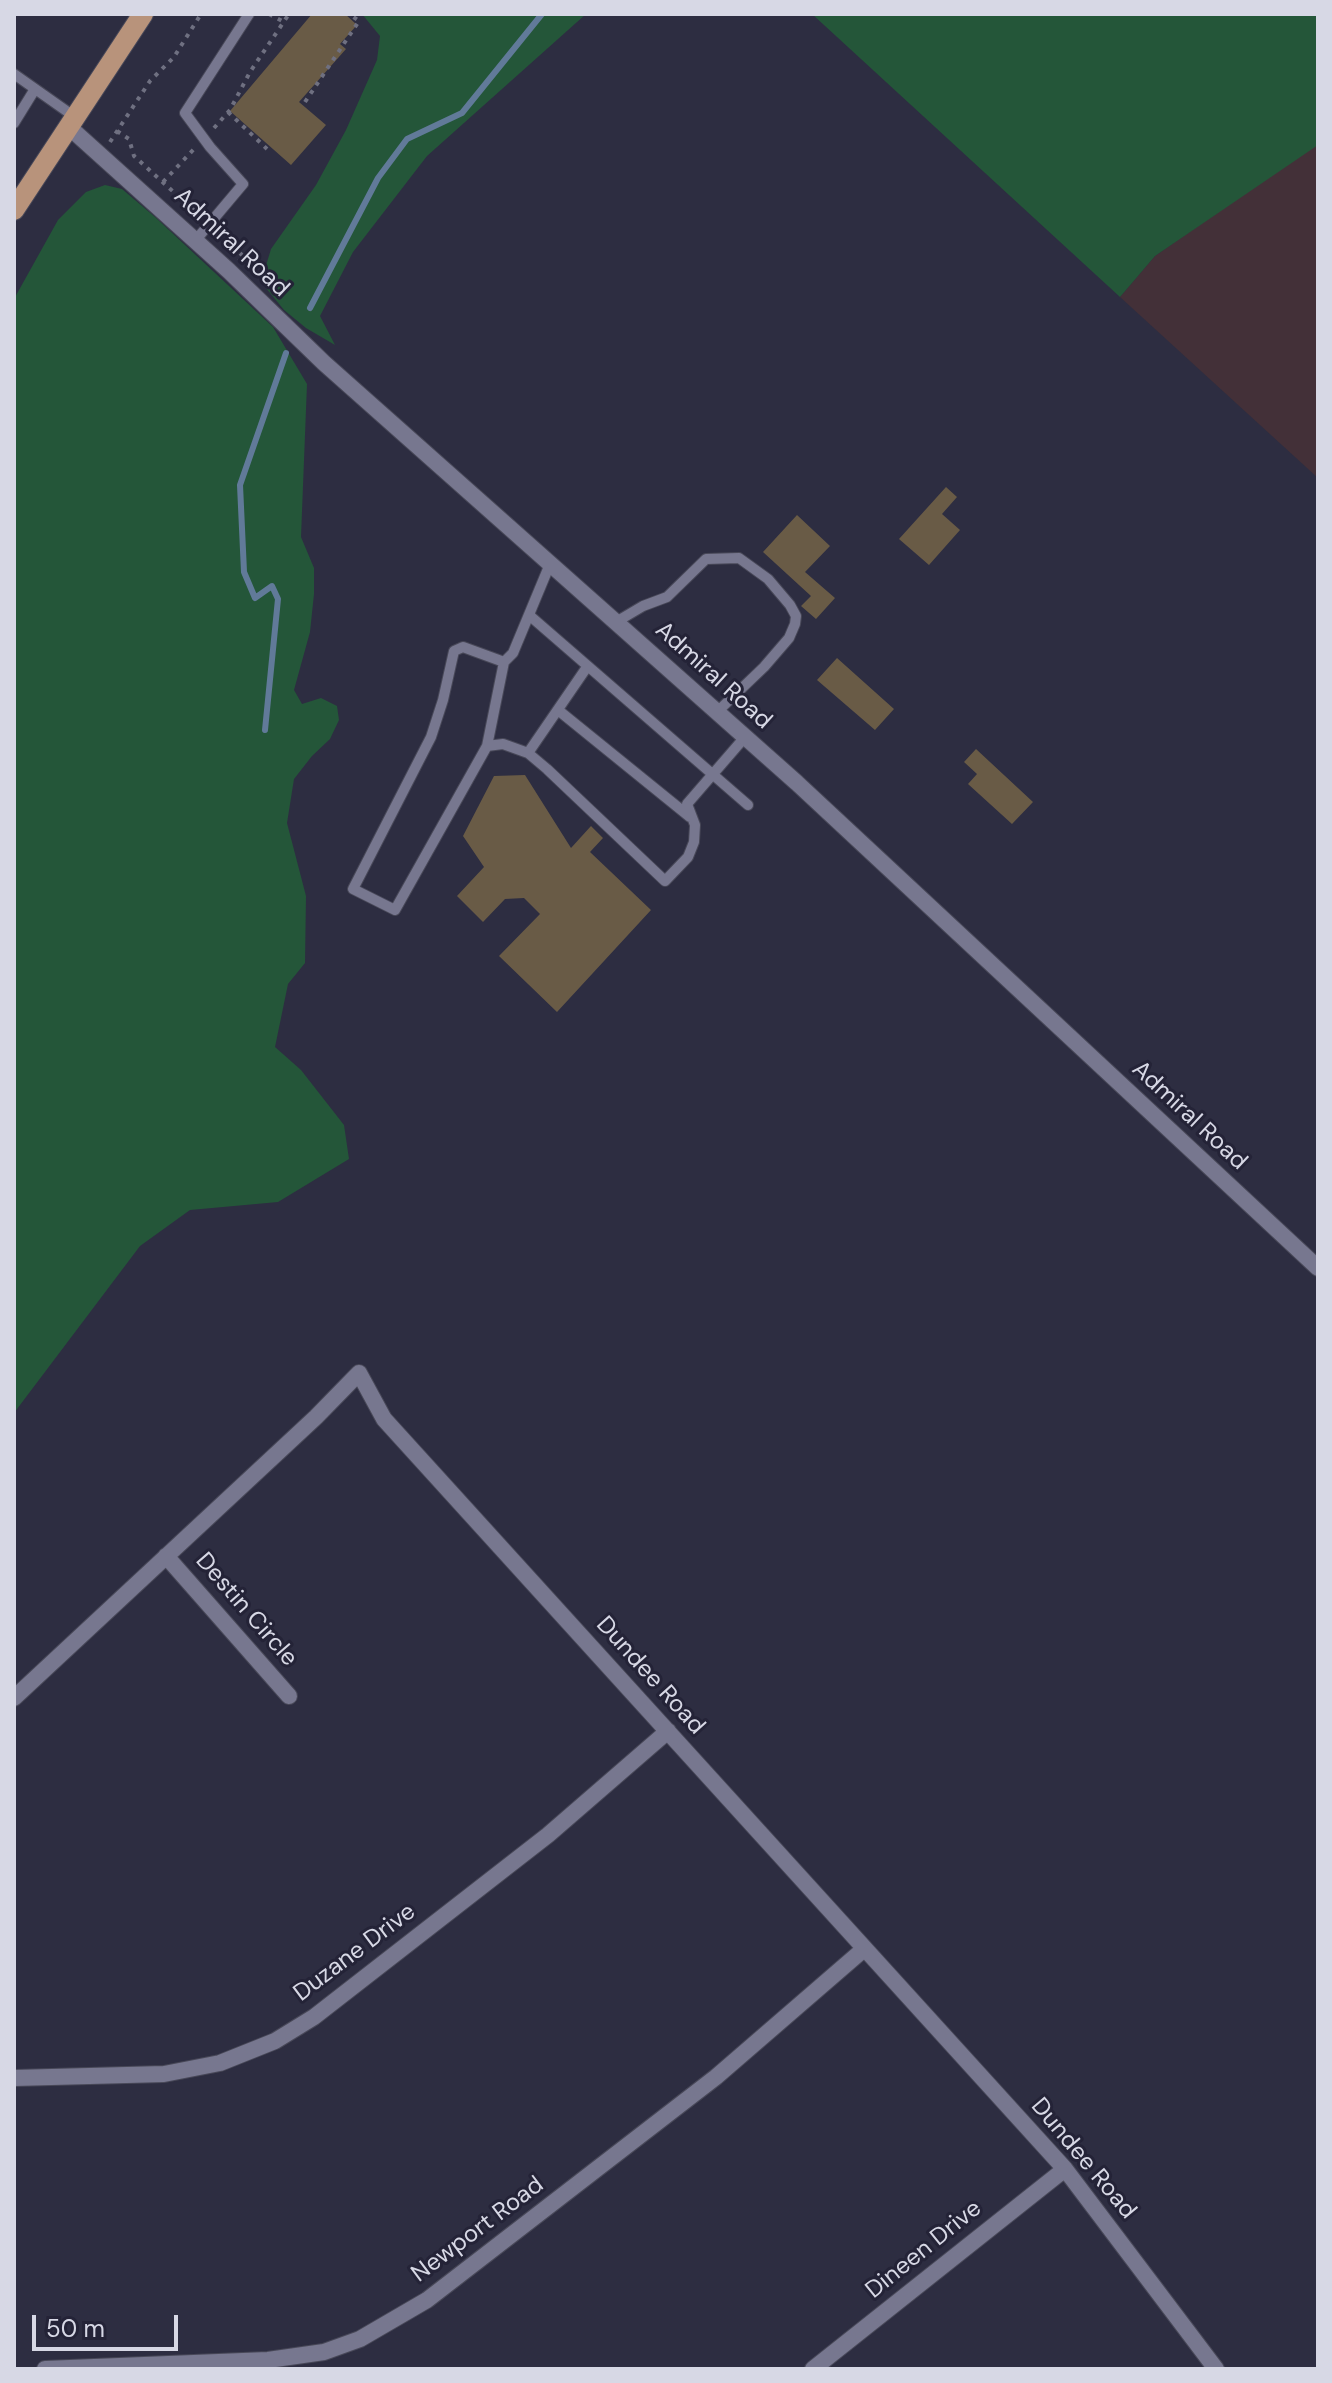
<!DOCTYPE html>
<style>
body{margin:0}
#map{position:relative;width:1332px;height:2383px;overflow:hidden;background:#2d2d41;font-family:"DM Sans",sans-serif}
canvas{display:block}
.frame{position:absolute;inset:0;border:16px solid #d7d8e5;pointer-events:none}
.scale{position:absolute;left:32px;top:2315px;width:146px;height:36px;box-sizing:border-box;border:4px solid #d7d8e5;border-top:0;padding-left:10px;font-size:24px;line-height:28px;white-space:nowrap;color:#d7d8e5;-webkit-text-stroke:6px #242337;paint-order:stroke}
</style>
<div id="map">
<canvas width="1332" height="2383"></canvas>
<div class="frame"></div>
<div class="scale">50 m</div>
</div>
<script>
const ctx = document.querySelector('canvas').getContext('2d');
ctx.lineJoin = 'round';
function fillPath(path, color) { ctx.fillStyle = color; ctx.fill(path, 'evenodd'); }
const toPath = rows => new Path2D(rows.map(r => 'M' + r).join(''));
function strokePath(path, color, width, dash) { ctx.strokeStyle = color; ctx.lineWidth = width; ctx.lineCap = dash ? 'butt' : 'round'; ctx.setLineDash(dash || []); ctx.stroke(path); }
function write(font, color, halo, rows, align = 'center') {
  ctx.font = font + ' "DM Sans",sans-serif'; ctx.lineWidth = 6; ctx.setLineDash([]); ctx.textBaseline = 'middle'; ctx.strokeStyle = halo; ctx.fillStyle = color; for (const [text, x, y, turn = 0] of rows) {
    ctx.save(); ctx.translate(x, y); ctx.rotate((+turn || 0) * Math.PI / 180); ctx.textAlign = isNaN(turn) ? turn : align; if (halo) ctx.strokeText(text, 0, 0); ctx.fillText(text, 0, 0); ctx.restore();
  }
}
const education = toPath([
 [1318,142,1318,478,1120,297,1155,256]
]);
const green = toPath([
 [362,14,586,14,427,156,353,252,320,316,335,345,306,328,284,310,266,288,264,272,271,249,316,185,346,130,377,60,380,36],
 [812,14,1318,14,1318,145,1155,256,1120,297],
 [105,185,122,189,155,217,273,327,307,384,301,537,314,568,314,594,310,632,294,690,302,704,321,698,337,706,339,720,330,739,312,756,294,779,287,823,306,896,305,963,288,984,275,1047,301,1070,344,1125,349,1159,278,1202,190,1210,140,1246,14,1413,14,299,58,220,86,192]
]);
const stream = toPath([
 [310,308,378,178,407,139,462,113,542,14],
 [265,730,278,599,272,586,255,598,244,572,240,485,286,353]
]);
const building = toPath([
 [312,14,345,14,357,25,340,44,346,49,299,102,326,125,291,165,230,111],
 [946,487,957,497,942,514,960,530,929,565,899,539],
 [797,515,830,546,805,572,835,598,816,619,801,606,811,596,763,552],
 [837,658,894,709,875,730,817,680],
 [976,749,1033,802,1012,824,968,784,977,774,964,762],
 [525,775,571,848,591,826,603,838,590,852,651,910,557,1012,499,956,540,914,524,898,505,899,483,922,457,896,484,867,463,836,494,776]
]);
const path = toPath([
 [269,14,284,22],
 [305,102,359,21,349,14],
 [228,112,267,149],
 [214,128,230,110,250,72,289,14],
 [117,131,129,139,134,156,200,216],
 [110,142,150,81,174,57,201,14],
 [163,182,194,149],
 [218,233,243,256,239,261]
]);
const service = toPath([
 [14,74,75,117],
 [14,123,35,89],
 [195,241,243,184,210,147,185,113,249,14],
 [550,564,513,653,504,662,463,647,454,651,443,700,431,737,353,889,395,910,487,746,503,744,528,753,547,769,665,881,688,857,694,842,695,825,687,804,745,737],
 [529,615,748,805],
 [616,622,643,606,667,597,706,559,739,558,768,579,790,605,796,616,795,624,789,638,764,667,717,712],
 [558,710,690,817],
 [487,746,504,662],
 [528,753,587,667]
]);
const minor = toPath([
 [69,127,229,271,324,363,797,783,1318,1268],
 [166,1556,289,1696],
 [14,1698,316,1417,359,1373,384,1419,1065,2169,1216,2369],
 [14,2078,164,2074,220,2063,275,2041,314,2017,548,1835,668,1731],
 [45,2369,268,2360,324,2352,360,2339,427,2300,716,2077,864,1949],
 [813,2369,1065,2169]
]);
const primary = toPath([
 [14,210,143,14]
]);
const streetNames = [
 ["Admiral Road",231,243,43],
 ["Admiral Road",713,676,42],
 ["Admiral Road",1189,1116,43],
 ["Destin Circle",246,1610,49],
 ["Dundee Road",650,1676,48],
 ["Duzane Drive",355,1953,-37],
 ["Dundee Road",1083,2159,50],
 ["Newport Road",478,2230,-37],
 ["Dineen Drive",924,2250,-39]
];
fillPath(education, '#433038');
fillPath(green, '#245639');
strokePath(stream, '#617a99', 6);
fillPath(building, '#695b46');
strokePath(service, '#484858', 12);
strokePath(minor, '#484858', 18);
strokePath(primary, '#484858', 22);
strokePath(path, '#6f7081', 4, [4, 6]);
strokePath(service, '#77778f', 10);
strokePath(minor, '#77778f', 16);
strokePath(primary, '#b8937b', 20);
write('24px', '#d7d8e5', '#242337', streetNames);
</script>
